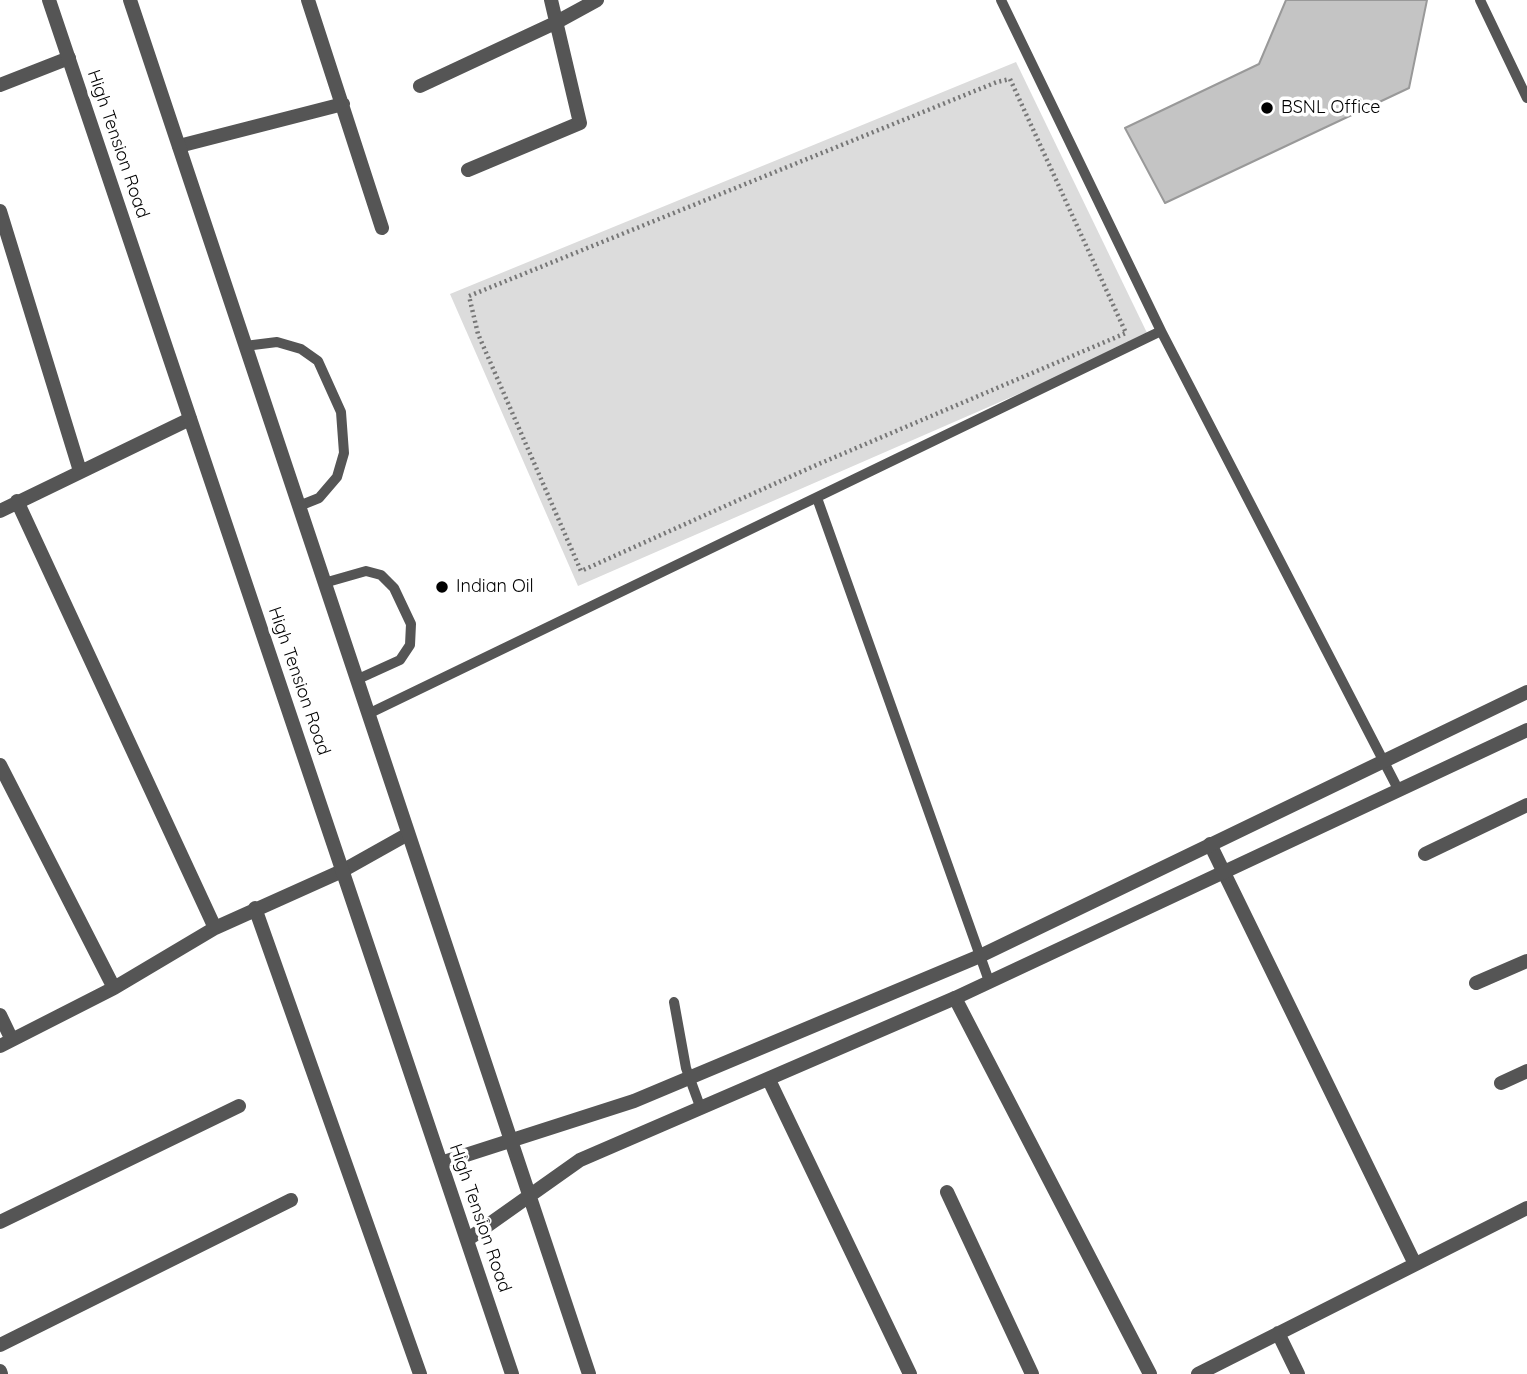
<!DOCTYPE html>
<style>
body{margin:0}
canvas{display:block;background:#fff}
</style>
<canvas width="1527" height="1374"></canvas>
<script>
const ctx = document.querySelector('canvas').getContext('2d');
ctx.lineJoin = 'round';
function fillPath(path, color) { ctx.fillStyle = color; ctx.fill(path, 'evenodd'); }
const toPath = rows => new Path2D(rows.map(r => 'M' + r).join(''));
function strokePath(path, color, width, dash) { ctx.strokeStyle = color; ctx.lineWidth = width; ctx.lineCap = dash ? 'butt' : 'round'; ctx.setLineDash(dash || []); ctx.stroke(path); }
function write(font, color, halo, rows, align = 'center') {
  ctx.font = font + ' Quicksand,sans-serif'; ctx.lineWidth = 7; ctx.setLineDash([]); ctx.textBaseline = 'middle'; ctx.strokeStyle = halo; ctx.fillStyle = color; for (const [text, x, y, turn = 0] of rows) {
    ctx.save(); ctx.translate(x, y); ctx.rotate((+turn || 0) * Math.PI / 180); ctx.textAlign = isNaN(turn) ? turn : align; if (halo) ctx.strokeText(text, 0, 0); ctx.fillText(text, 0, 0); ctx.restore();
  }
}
const green = toPath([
 [1016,62,1149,337,578,586,450,294]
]);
const building = toPath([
 [1286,0,1427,0,1409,88,1165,203,1125,128,1259,64,1286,0]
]);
const path = toPath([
 [1010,79,1126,333,814,466,581,571,478,334,469,296,997,82,1010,79]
]);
const service = toPath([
 [1001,0,1161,331,1398,789],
 [1480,0,1527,98],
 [245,346,277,342,301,349,318,361,341,412,344,453,337,477,319,498,299,506],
 [817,498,989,981],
 [324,583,366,571,381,575,394,588,411,624,410,645,400,660,356,680],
 [368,714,1161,331],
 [674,1002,686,1068,701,1109]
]);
const minor = toPath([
 [308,0,382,228],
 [0,85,69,58],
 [420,86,555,23,597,0],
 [179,146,343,104],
 [468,170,580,123,551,0],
 [0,211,80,471],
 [17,501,215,928],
 [0,511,190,419],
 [0,765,114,988],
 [1210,844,1414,1262],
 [1425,854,1527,805],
 [255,908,420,1374],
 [1476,983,1527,961],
 [955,998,1150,1374],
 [0,1015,12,1040],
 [0,1046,114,988,215,928,342,871,408,834],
 [769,1080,910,1374],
 [1501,1083,1527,1071],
 [947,1192,1032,1374],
 [0,1222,239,1106],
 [1278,1333,1298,1374],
 [0,1345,291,1200],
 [0,1371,1,1374],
 [1198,1374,1527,1208]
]);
const tertiary = toPath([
 [49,0,512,1374],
 [130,0,589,1374],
 [441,1163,634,1101,980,956,1527,692],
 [467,1240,580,1160,955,998,1527,730]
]);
const markers = [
 [1267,108,7,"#000"],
 [442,587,7,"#000"]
];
const poiNames = [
 ["BSNL Office",1281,108],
 ["Indian Oil",456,587]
];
const streetNames = [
 ["High Tension Road",118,144,71],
 ["High Tension Road",299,681,71],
 ["High Tension Road",480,1218,71]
];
fillPath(green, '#dcdcdc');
fillPath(building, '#c4c4c4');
strokePath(building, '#999', 2);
strokePath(path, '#777', 4.5, [2, 3.5]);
strokePath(service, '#555', 10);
strokePath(minor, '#555', 14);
strokePath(tertiary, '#555', 14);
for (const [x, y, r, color] of markers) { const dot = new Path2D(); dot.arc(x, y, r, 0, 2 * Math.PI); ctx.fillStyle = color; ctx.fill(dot); strokePath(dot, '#fff', 2.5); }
write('18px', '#000', '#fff', poiNames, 'left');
write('18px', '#000', '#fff', streetNames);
</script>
